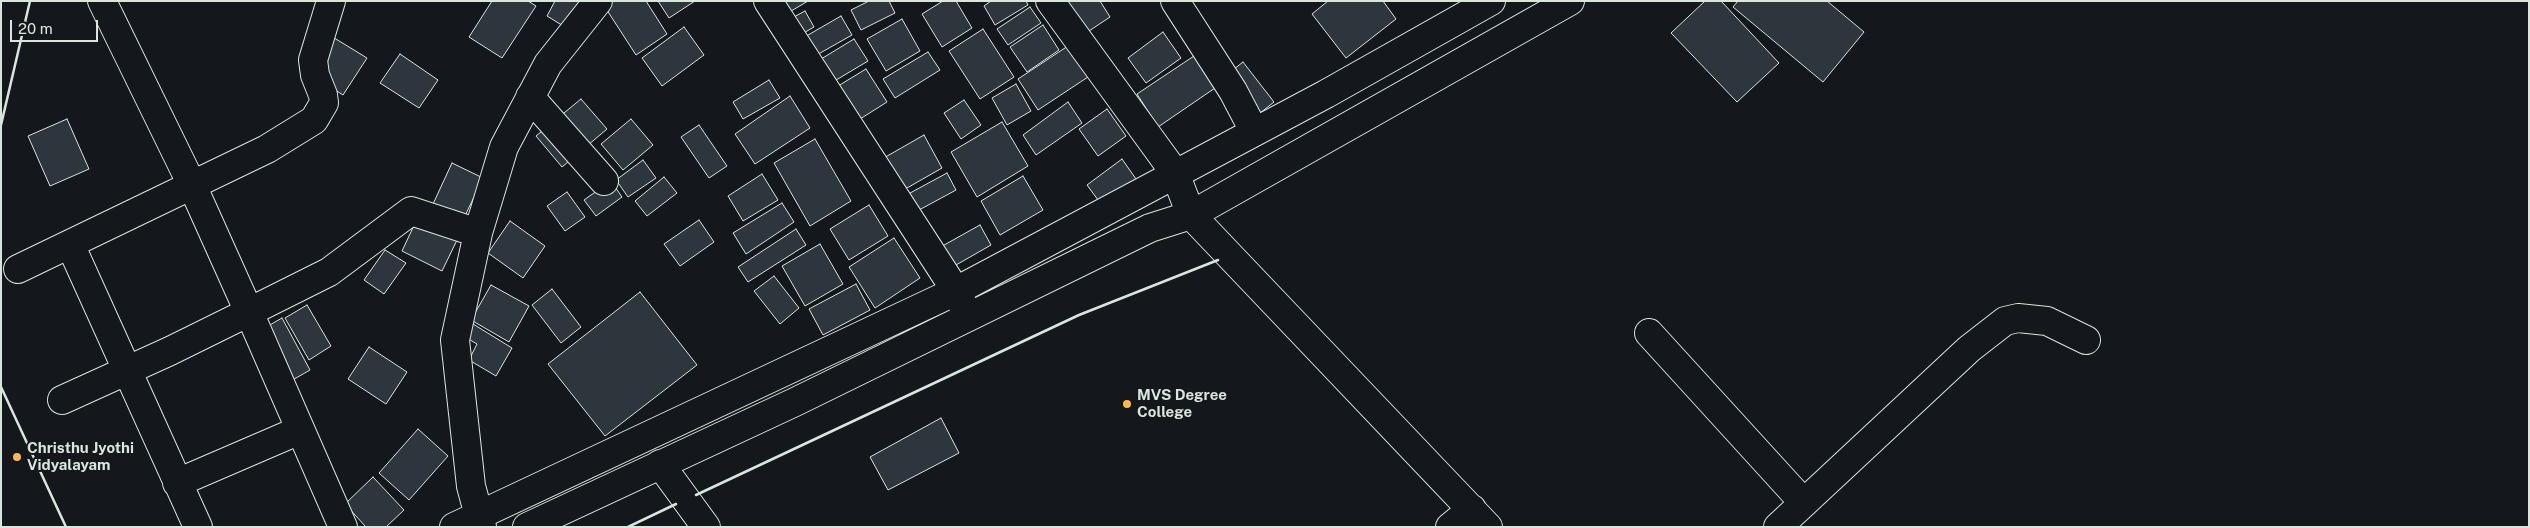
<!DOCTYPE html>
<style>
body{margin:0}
#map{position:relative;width:2530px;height:528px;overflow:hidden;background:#14181c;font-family:"Public Sans",sans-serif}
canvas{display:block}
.frame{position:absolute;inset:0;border:2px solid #d8e6dc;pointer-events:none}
.scale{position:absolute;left:10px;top:20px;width:88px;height:22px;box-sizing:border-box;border:2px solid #d8e6dc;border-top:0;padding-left:6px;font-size:15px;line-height:18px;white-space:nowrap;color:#d8e6dc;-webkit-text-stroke:4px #14181c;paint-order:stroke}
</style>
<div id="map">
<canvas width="2530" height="528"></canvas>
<div class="frame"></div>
<div class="scale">20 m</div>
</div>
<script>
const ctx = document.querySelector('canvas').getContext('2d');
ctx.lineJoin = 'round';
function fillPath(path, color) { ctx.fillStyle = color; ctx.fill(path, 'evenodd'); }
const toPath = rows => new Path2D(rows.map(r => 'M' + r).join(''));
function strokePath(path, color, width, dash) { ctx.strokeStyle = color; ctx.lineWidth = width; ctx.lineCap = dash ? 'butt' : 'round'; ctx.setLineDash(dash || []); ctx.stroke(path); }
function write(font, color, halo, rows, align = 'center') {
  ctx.font = font + ' "Public Sans",sans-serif'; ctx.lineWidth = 4; ctx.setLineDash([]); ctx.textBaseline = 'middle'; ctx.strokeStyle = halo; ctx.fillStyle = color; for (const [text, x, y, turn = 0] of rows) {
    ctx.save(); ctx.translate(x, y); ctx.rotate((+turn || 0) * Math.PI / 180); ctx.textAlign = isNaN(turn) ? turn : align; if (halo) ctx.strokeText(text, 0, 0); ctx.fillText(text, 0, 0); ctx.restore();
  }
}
const building = toPath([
 [492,1,528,1,536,6,502,58,469,37,492,1],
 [555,1,581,1,565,27,547,16,555,1],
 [601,1,646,1,667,34,636,55,601,1],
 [658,1,695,1,669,18,658,1],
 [765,1,808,1,776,20,765,1],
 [869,1,889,1,895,13,861,30,851,10,869,1],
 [943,1,956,1,972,28,942,47,922,14,943,1],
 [991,1,1026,1,1028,5,995,25,984,6,991,1],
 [1064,1,1100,1,1110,17,1086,33,1064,1],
 [1328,1,1383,1,1396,19,1346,58,1312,14,1328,1],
 [1705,1,1721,1,1779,63,1737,102,1671,33,1705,1],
 [1738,1,1827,1,1864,32,1823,82,1733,7,1738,1],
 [1030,7,1041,23,1008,45,997,29,1030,7],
 [805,11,814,27,788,42,779,25,805,11],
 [841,16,852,35,799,65,789,46,841,16],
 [902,19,920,51,886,71,867,39,902,19],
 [1043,25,1059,50,1027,72,1010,47,1043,25],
 [684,27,704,55,662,86,642,58,684,27],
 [983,29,1014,77,980,99,949,51,983,29],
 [1163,32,1181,58,1146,83,1128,58,1163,32],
 [331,36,367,58,343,95,307,72,331,36],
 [854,39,868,61,816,92,803,70,854,39],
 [1071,44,1091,75,1038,110,1018,79,1071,44],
 [928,52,940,70,895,98,883,79,928,52],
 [400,54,438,80,419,108,380,83,400,54],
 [1194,56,1215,88,1158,127,1137,94,1194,56],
 [1243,62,1274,102,1255,117,1224,77,1243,62],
 [866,69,887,102,841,131,820,97,866,69],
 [769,80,780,98,743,119,733,102,769,80],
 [1016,84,1031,111,1007,125,992,98,1016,84],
 [790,96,810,128,755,164,735,134,790,96],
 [581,99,607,129,562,167,536,136,581,99],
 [964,100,981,125,961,139,944,113,964,100],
 [1068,102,1082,123,1036,155,1023,135,1068,102],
 [1107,109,1126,136,1098,156,1079,129,1107,109],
 [67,119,89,169,50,186,28,136,67,119],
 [631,119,653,145,623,170,601,144,631,119],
 [1002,122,1028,166,977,197,951,152,1002,122],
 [699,125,727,166,709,178,681,137,699,125],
 [924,135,942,168,900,192,882,159,924,135],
 [815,139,851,201,810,226,774,163,815,139],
 [1122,159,1136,179,1101,204,1087,185,1122,159],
 [643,160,656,178,628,197,616,180,643,160],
 [452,163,483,178,464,218,433,204,452,163],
 [947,173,956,190,908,216,899,199,947,173],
 [762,174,778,200,743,221,728,196,762,174],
 [1023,176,1043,210,1000,235,981,201,1023,176],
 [664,177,677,193,647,216,635,201,664,177],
 [611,181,622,197,596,216,584,200,611,181],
 [567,192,585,217,565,231,547,206,567,192],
 [782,203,794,222,746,254,733,233,782,203],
 [869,205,888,236,849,260,830,229,869,205],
 [418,217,459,236,442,271,402,251,418,217],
 [699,220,714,242,680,266,664,244,699,220],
 [510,221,545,246,523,278,488,253,510,221],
 [980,225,991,245,949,269,937,249,980,225],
 [796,229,806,245,748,282,738,267,796,229],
 [894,238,920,278,875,308,849,267,894,238],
 [820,244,843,284,805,306,782,266,820,244],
 [385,250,406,263,384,294,364,280,385,250],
 [774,276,799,308,780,324,754,291,774,276],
 [856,284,870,310,823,335,809,309,856,284],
 [491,285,529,306,509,342,471,320,491,285],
 [552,289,581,327,561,343,532,305,552,289],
 [640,292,697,365,605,436,548,364,640,292],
 [307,305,331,346,309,360,285,318,307,305],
 [282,318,310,370,289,382,261,330,282,318],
 [473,324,512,348,496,376,469,360,477,344,465,337,473,324],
 [369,347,407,372,386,404,348,379,369,347],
 [941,418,959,453,888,490,870,457,941,418],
 [418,429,448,456,409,500,379,473,418,429],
 [373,477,404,510,386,527,366,527,345,504,373,477]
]);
const minor = toPath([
 [102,1,192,185,249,312,329,272,411,211,478,233],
 [768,1,956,291,966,311],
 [1050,1,1175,173,1191,215,1488,527],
 [1175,1,1233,91,1254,131],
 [530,97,604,181],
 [70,244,198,527],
 [18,269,267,149,314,120,324,103,323,95,315,75,313,60,331,1],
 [1649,333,1804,503],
 [62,400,170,351,249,312,343,527],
 [660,464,706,527],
 [177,483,300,430],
 [482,527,471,486,455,340,478,233,504,147,548,64,598,1],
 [1450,527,1472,509],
 [1778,527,1969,349,2005,321,2018,318,2047,321,2086,340]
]);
const major = toPath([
 [454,527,956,291,1326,94,1491,1],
 [527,527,795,402,1150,228,1191,215,1570,1]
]);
const wall = toPath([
 [1,125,30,1],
 [1,387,66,527],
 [696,495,1079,315,1218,260],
 [628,527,676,504]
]);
const markers = [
 [1127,404,5,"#ffb74d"],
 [17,457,5,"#ffb74d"]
];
const poiNames = [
 ["MVS Degree",1137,395],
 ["College",1137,412],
 ["Christhu Jyothi",27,448],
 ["Vidyalayam",27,465]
];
fillPath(building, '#2c363c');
strokePath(building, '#d8e6dc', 1);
strokePath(minor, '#d8e6dc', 30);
strokePath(major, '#d8e6dc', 30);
strokePath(minor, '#14181c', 28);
strokePath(major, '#14181c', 28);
strokePath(wall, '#d8e6dc', 2.5);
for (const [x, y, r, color] of markers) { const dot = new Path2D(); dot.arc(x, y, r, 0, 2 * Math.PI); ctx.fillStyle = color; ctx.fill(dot); strokePath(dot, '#14181c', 2); }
write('bold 15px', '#d8e6dc', '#14181c', poiNames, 'left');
</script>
